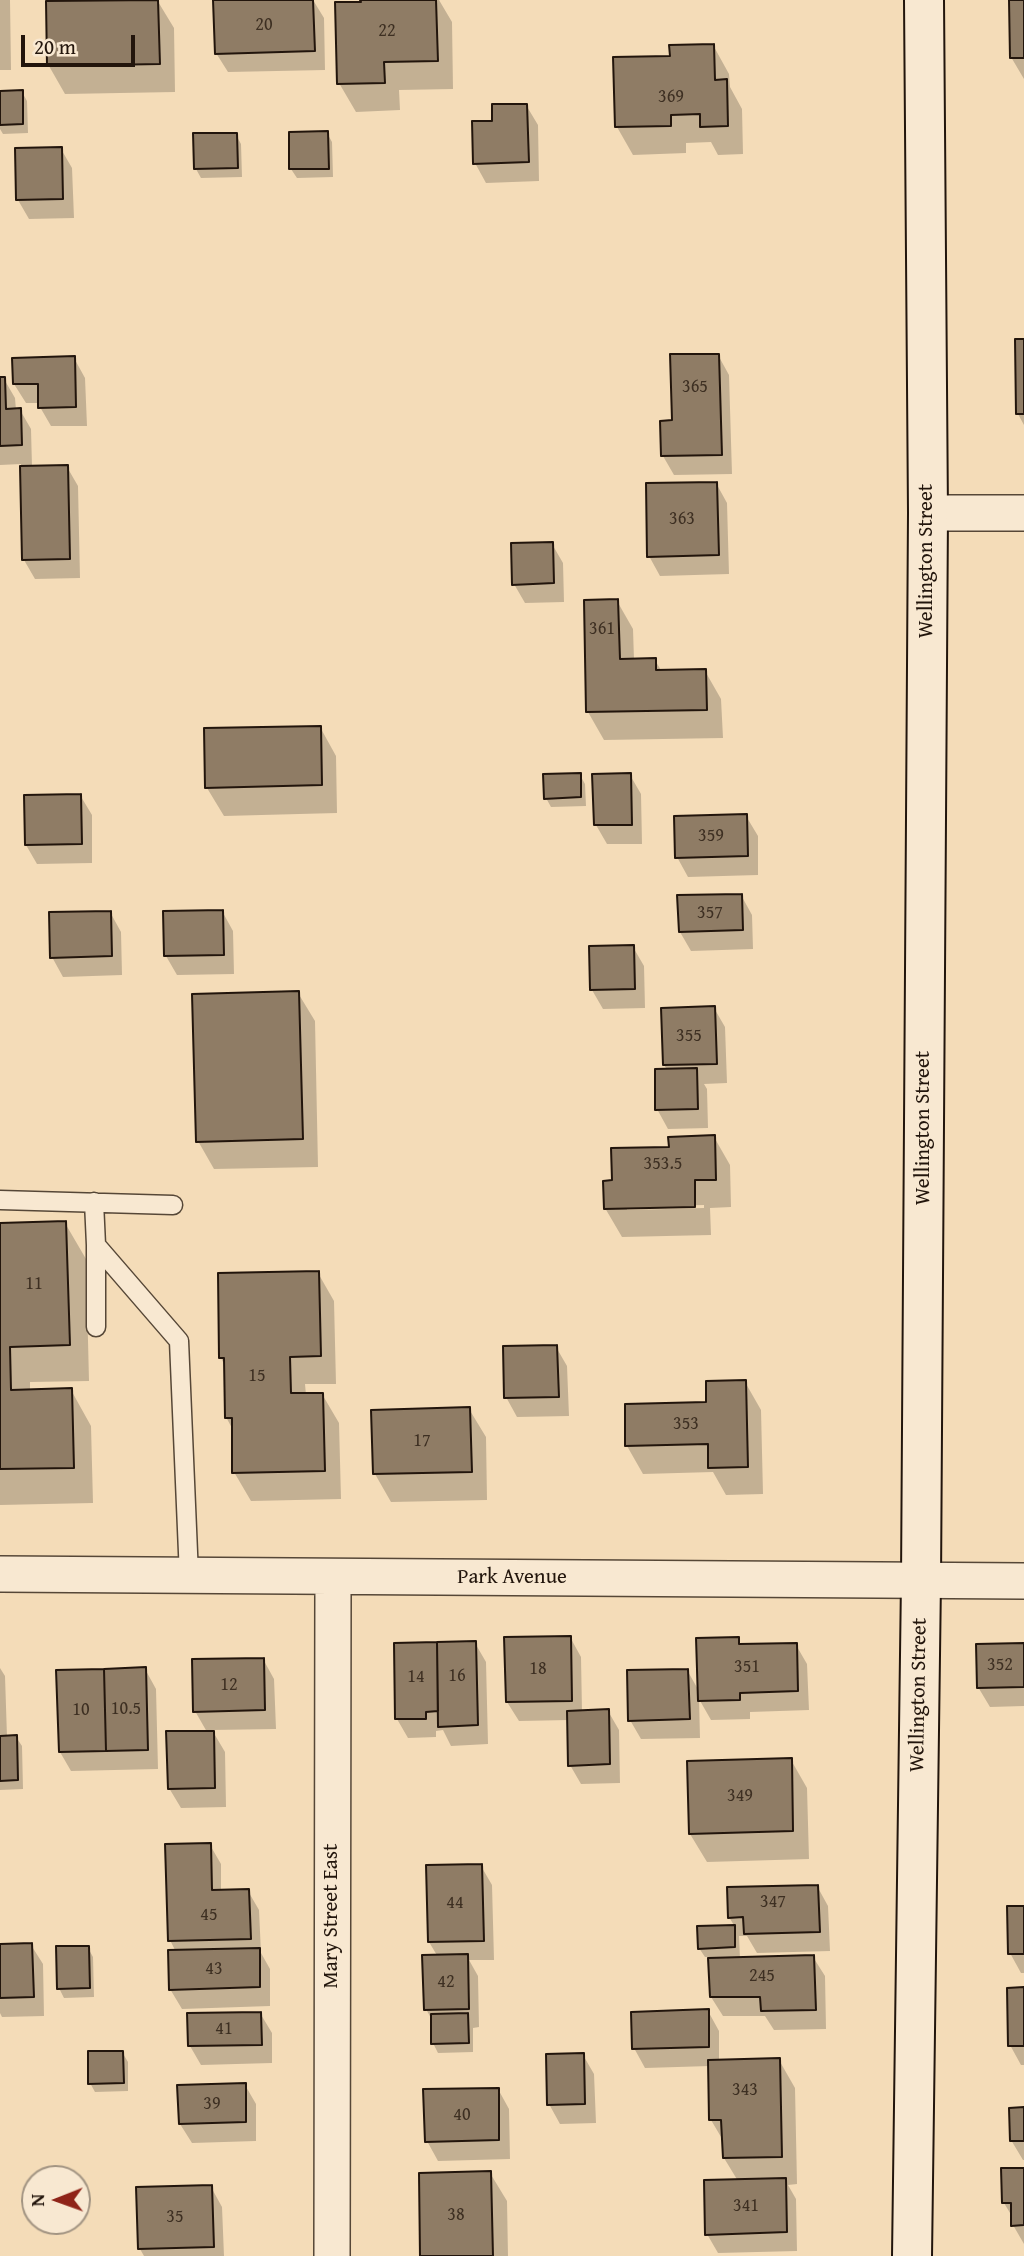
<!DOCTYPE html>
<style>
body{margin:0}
#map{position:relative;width:1024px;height:2256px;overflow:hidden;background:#f4dcb8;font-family:"Gentium Book Plus",serif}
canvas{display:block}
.north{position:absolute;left:21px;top:2165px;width:70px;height:70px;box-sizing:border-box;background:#f8e8d1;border:2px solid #a29482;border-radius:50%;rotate:269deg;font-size:19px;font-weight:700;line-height:28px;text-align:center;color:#22150c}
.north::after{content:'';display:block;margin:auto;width:24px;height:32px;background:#8f2418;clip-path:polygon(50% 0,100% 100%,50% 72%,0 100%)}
.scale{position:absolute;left:21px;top:35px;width:114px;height:32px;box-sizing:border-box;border:4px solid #22150c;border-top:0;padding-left:9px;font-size:21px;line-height:24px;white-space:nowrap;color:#22150c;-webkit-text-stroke:5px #f8e8d1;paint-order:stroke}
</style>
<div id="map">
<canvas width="1024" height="2256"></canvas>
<div class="north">N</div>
<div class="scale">20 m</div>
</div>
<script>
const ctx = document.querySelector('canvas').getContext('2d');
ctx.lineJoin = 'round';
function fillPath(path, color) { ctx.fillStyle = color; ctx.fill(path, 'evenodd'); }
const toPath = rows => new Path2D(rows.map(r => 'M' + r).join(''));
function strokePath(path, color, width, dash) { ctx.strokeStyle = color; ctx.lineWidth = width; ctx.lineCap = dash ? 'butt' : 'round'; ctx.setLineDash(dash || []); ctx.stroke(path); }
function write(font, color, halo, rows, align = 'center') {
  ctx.font = font + ' "Gentium Book Plus",serif'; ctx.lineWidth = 5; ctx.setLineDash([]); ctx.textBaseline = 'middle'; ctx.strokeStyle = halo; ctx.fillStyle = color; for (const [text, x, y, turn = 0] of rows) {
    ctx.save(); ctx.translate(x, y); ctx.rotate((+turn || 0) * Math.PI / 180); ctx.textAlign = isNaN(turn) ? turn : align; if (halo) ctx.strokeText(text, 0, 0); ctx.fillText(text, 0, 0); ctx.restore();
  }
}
const shadow = toPath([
 [0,0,10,0,11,70,0,70],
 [157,0,174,28,175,92,65,94,49,66,48,2],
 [272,0,313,0,324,18,325,70,228,72,216,53],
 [362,0,439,0,452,22,453,89,399,90,400,110,356,112,339,83],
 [1010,0,1024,0,1024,79,1011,57],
 [713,45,729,74,730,87,742,109,743,154,718,155,711,142,686,143,686,153,633,155,617,127,671,58],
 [22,92,27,101,28,133,3,134,0,129,0,93],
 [526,105,538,125,539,181,486,183,475,163,494,123],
 [327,133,332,142,333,177,297,178,291,169],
 [236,135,241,144,242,177,201,178,196,169],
 [61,149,72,168,74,218,29,219,18,200],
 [1024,341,1024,425,1018,414],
 [718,355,729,375,732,474,674,475,663,456,673,422],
 [74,358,85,378,87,426,51,426,40,407,40,403,26,403,14,384],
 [0,379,4,379,15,398,16,410,20,410,31,429,32,467,67,467,78,486,80,578,35,579,24,560,21,464,0,465],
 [716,483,727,503,729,574,660,576,649,556],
 [552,544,563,563,564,602,525,603,514,584],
 [617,601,633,629,634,660,655,660,662,672,705,671,721,699,723,738,604,740,588,712],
 [320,727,336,756,337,813,224,816,207,788],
 [580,775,585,784,586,806,551,807,546,798],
 [630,775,641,794,642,844,607,844,596,825],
 [80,795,92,815,92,863,37,864,26,845,25,797],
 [746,816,758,836,758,875,688,877,677,857],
 [741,895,752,915,753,949,691,951,680,932],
 [222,911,233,931,234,974,177,975,166,956],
 [110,912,121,932,122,975,63,977,52,957],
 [633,947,644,966,645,1008,603,1009,592,990,591,948],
 [298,993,315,1021,318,1167,214,1169,198,1141],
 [714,1008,725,1027,727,1083,704,1084,707,1089,708,1128,668,1129,657,1109,668,1071,664,1065],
 [714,1137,730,1165,731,1207,710,1208,711,1235,622,1237,605,1208,614,1182,670,1148],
 [704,1205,704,1208,627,1210,627,1207],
 [65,1223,86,1259,89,1381,30,1382,30,1391,71,1390,91,1426,93,1503,0,1505,0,1224],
 [318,1273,334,1301,336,1384,305,1384,306,1395,322,1394,339,1423,341,1499,251,1501,234,1472,233,1430,226,1417,225,1366,221,1358],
 [556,1347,567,1366,569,1416,517,1417,506,1397],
 [745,1382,761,1410,763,1494,726,1495,713,1472,643,1474,627,1446,708,1404],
 [469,1409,486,1437,487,1500,391,1502,375,1474,373,1412],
 [570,1637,581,1657,582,1712,608,1711,619,1730,620,1783,581,1784,570,1765,569,1720,519,1721,507,1702],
 [738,1639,741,1645,796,1645,807,1664,809,1710,750,1712,750,1719,711,1720,699,1699,700,1738,641,1739,630,1720,687,1670,699,1691],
 [475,1643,486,1662,488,1744,451,1746,443,1730,436,1731,436,1737,408,1738,397,1719],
 [1024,1645,1024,1706,990,1707,978,1687],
 [263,1659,274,1679,276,1729,212,1730,225,1752,226,1807,181,1808,169,1788,207,1732,195,1711],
 [0,1668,5,1676,7,1737,16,1737,22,1746,23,1789,0,1790],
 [145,1669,156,1689,158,1769,71,1771,60,1752],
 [791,1760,807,1788,809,1859,707,1862,690,1834],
 [210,1845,221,1864,221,1892,248,1891,259,1910,261,1953,270,1969,270,2006,182,2009,170,1989,176,1952,170,1940],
 [481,1866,492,1885,494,1960,469,1960,478,1976,479,2027,473,2028,473,2052,438,2053,433,2043,433,2022,426,2009,438,1957,429,1942],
 [817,1886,828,1906,830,1951,757,1953,747,1936,739,1936,740,1959,813,1957,825,1976,826,2029,774,2030,765,2016,723,2016,711,1997,710,1957,705,1957,699,1948,699,1928,735,1927,729,1917],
 [1024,1908,1024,1973,1021,1973,1010,1953],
 [0,1945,31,1945,43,1964,44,2016,2,2017,0,2013],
 [88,1948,93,1957,94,1997,64,1998,59,1988],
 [1024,1989,1024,2065,1021,2065,1010,2045],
 [708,2011,719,2031,719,2061,779,2060,795,2088,797,2184,788,2185,796,2199,797,2251,718,2253,707,2234,738,2181,724,2158,724,2142,711,2120,710,2066,645,2068,634,2048],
 [260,2013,272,2033,272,2063,201,2065,190,2046],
 [122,2052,128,2062,128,2091,95,2092,90,2083],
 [583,2055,594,2074,596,2123,560,2124,549,2104],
 [245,2085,256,2104,256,2141,192,2143,180,2124],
 [498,2089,509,2109,510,2159,438,2161,427,2141],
 [1024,2109,1024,2160,1023,2160,1011,2140],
 [1024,2170,1024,2244,1013,2225,1013,2218,1004,2203],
 [490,2173,507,2201,508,2256,422,2256],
 [211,2187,222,2207,224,2256,144,2256,140,2249]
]);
const building = toPath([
 [158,0,160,64,47,66,46,1,158,0],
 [213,0,313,0,315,51,215,54,213,0],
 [360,0,436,0,438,61,384,62,385,83,337,84,335,2,361,2,360,0],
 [1009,0,1024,0,1024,58,1010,58,1009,0],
 [714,44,715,80,727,79,728,126,700,127,700,114,671,115,671,126,615,127,613,57,670,56,669,45,714,44],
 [23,90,23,124,0,125,0,91,23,90],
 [492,104,527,104,529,162,473,164,472,121,492,121,492,104],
 [328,131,329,169,289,169,289,132,328,131],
 [193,133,237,133,238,168,194,169,193,133],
 [62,147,63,199,16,200,15,148,62,147],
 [1015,339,1024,339,1024,414,1016,414,1015,339],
 [670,354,719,354,722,455,661,456,660,421,672,420,670,354],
 [75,356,76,407,38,408,38,384,13,384,12,358,75,356],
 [0,377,5,377,6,409,21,408,22,445,0,446,0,377],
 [68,465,70,559,22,560,20,466,68,465],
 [717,482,719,555,647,557,646,483,717,482],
 [553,542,554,583,512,585,511,543,553,542],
 [618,599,620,659,656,658,656,670,706,669,707,710,586,712,584,600,618,599],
 [321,726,322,785,205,788,204,728,321,726],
 [581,773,581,797,544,799,543,774,581,773],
 [631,773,632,825,594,825,592,774,631,773],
 [81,794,82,844,25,845,24,795,81,794],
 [747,814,748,856,675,858,674,816,747,814],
 [742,894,743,930,679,932,677,895,742,894],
 [223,910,224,955,164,956,163,911,223,910],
 [111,911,112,956,50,958,49,912,111,911],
 [634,945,635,989,590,990,589,946,634,945],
 [299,991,303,1139,196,1142,192,994,299,991],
 [715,1006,717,1064,663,1065,661,1008,715,1006],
 [697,1068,698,1109,655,1110,655,1069,697,1068],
 [715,1135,716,1180,695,1180,695,1207,604,1209,603,1181,612,1180,611,1148,669,1147,668,1137,715,1135],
 [66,1221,70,1345,10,1347,11,1390,72,1388,74,1468,0,1469,0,1223,66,1221],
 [319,1271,321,1356,290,1357,291,1393,323,1393,325,1471,232,1473,232,1418,225,1418,224,1358,219,1358,218,1273,319,1271],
 [557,1345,559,1397,504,1398,503,1346,557,1345],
 [746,1380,748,1467,708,1468,708,1444,625,1446,625,1404,706,1402,706,1381,746,1380],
 [470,1407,472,1472,373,1474,371,1410,470,1407],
 [571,1636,572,1701,506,1702,504,1637,571,1636],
 [739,1637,739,1644,797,1643,798,1691,740,1693,740,1700,698,1701,696,1638,739,1637],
 [476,1641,478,1725,438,1727,437,1642,476,1641],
 [437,1642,438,1711,426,1712,426,1719,395,1719,394,1643,437,1642],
 [1024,1643,1024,1687,977,1688,976,1644,1024,1643],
 [264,1658,265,1710,193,1712,192,1659,264,1658],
 [146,1667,148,1750,106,1751,104,1669,146,1667],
 [104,1669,106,1751,59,1752,56,1670,104,1669],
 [688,1669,690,1719,628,1721,627,1670,688,1669],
 [609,1709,610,1764,568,1766,567,1711,609,1709],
 [166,1731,214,1731,215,1788,168,1789,166,1731],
 [17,1735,18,1780,0,1781,0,1736,17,1735],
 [792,1758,793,1831,689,1834,687,1761,792,1758],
 [211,1843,212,1890,249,1889,251,1939,168,1941,165,1844,211,1843],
 [482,1864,484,1941,428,1942,426,1865,482,1864],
 [818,1885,820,1932,744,1934,743,1917,728,1918,727,1887,818,1885],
 [1007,1906,1024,1906,1024,1954,1008,1954,1007,1906],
 [735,1925,735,1947,698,1949,697,1926,735,1925],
 [32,1943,34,1997,0,1998,0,1944,32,1943],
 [56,1946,89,1946,90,1988,57,1989,56,1946],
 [260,1948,260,1987,169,1990,168,1950,260,1948],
 [468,1954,469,2009,424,2010,422,1955,468,1954],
 [814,1955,816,2010,761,2011,760,1997,710,1997,708,1958,814,1955],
 [1024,1987,1024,2046,1008,2046,1007,1988,1024,1987],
 [709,2009,709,2047,632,2049,631,2012,709,2009],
 [261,2012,262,2045,188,2046,187,2013,261,2012],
 [468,2013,469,2043,431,2044,431,2014,468,2013],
 [88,2051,123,2051,124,2083,88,2084,88,2051],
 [584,2053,585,2104,547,2105,546,2054,584,2053],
 [780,2058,782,2157,723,2158,721,2120,709,2120,708,2060,780,2058],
 [246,2083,246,2122,179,2124,177,2085,246,2083],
 [499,2088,499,2140,425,2142,423,2089,499,2088],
 [1024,2107,1024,2141,1010,2141,1009,2108,1024,2107],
 [1001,2168,1024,2168,1024,2225,1011,2226,1011,2203,1002,2203,1001,2168],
 [491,2171,493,2256,420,2256,419,2173,491,2171],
 [786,2178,787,2232,705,2235,704,2180,786,2178],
 [212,2185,214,2247,138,2249,136,2187,212,2185]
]);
const lane = toPath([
 [0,1200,173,1205],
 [94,1202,96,1245,179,1341,189,1576],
 [96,1245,96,1327]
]);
const street = toPath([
 [928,513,1024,513],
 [0,1574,1024,1581],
 [332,2256,333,1577]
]);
const secondary = toPath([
 [912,2256,921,1580,928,513,924,0]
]);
const numberNames = [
 ["20",264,25],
 ["22",387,31],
 ["369",671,97],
 ["365",695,387],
 ["363",682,519],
 ["361",602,629],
 ["359",711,836],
 ["357",710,913],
 ["355",689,1036],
 ["353.5",663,1164],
 ["11",34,1284],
 ["15",257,1376],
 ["353",686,1424],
 ["17",422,1441],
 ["352",1000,1665],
 ["351",747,1667],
 ["18",538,1669],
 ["16",457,1676],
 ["14",416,1677],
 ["12",229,1685],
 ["10.5",126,1709],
 ["10",81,1710],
 ["349",740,1796],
 ["347",773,1902],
 ["44",455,1903],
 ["45",209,1915],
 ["43",214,1969],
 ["245",762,1976],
 ["42",446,1982],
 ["41",224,2029],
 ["343",745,2090],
 ["39",212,2104],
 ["40",462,2115],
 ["341",746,2206],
 ["38",456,2215],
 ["35",175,2217]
];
const streetNames = [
 ["Wellington Street",927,561,-90],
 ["Wellington Street",924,1128,-90],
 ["Park Avenue",512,1578],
 ["Wellington Street",919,1695,-89],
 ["Mary Street East",332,1916,-90]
];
fillPath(shadow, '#0003');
fillPath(building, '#8f7c65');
strokePath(building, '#22150c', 2);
strokePath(lane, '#564737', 21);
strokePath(street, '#564737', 38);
strokePath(secondary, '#22150c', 42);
strokePath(lane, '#f8e8d1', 18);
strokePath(street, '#f8e8d1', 35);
strokePath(secondary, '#f8e8d1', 38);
write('18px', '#3d2f22', null, numberNames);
write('21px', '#22150c', '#f8e8d1', streetNames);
</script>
